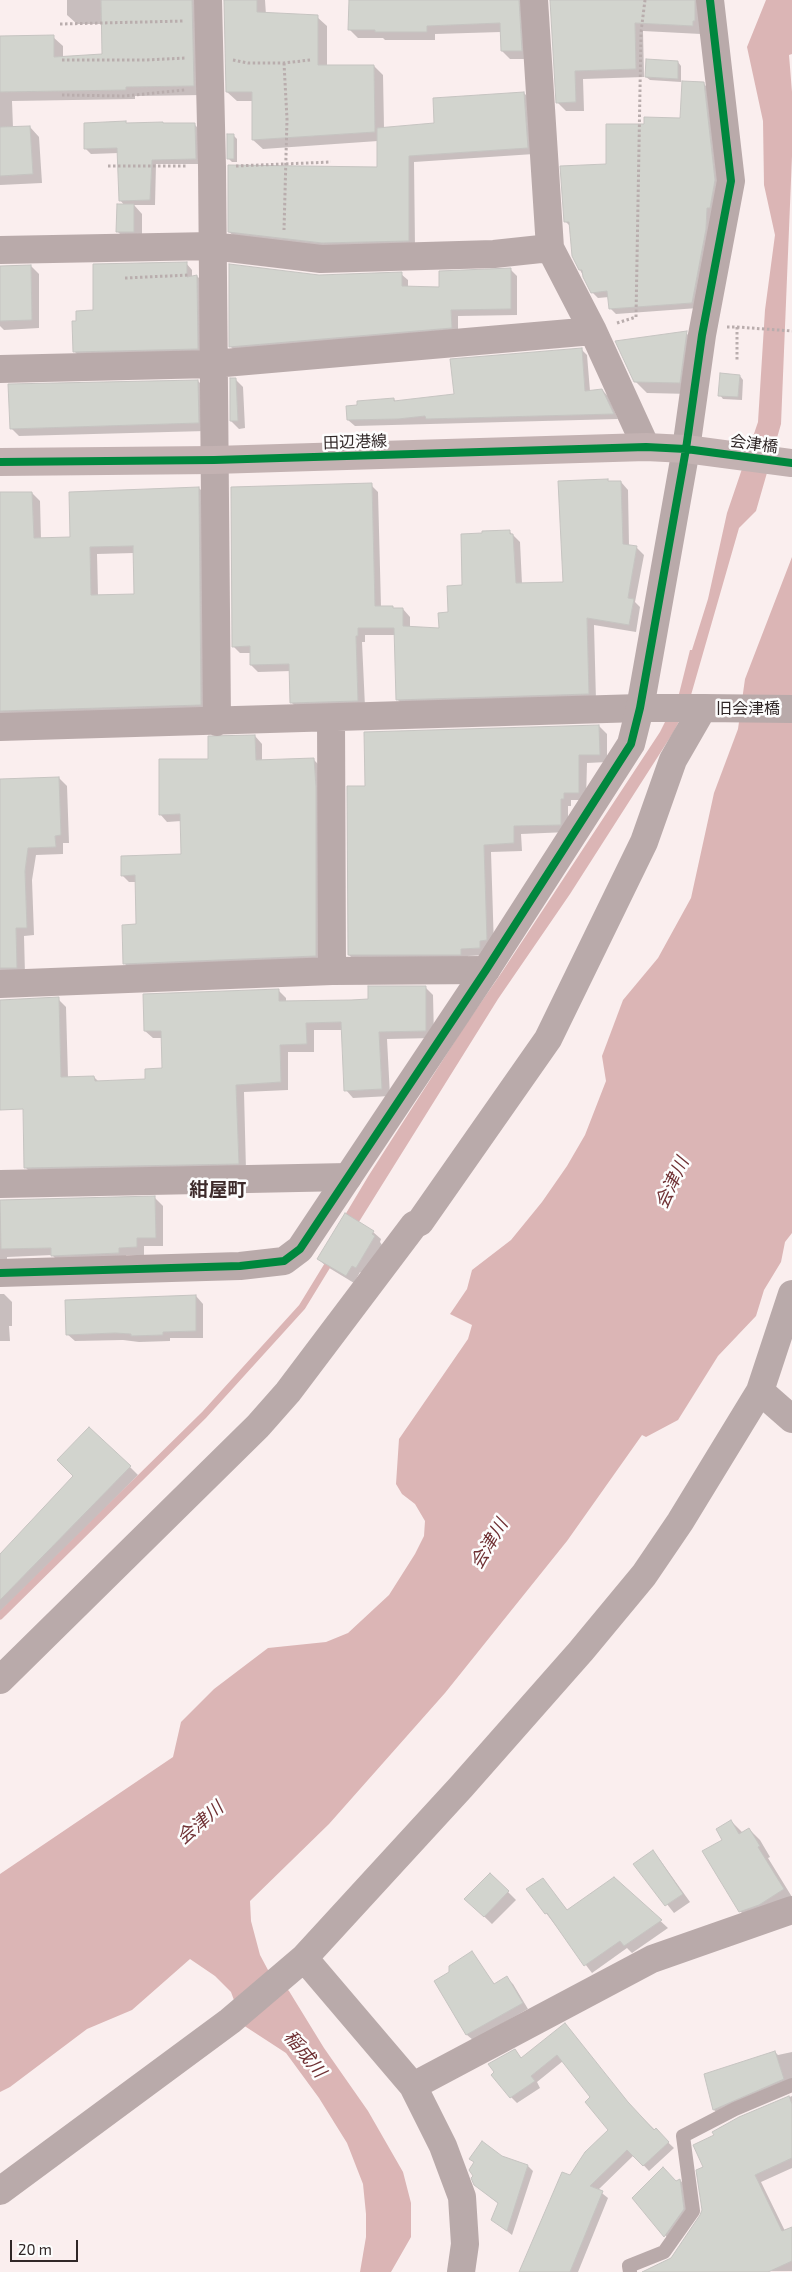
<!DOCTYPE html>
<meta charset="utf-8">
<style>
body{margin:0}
#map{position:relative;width:792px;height:2272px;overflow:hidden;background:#faeeee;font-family:"Exo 2",sans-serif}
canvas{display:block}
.scale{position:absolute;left:10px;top:2240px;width:68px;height:22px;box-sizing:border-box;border:2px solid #302727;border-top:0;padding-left:6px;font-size:15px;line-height:18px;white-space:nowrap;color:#302727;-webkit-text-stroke:4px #fdfdfd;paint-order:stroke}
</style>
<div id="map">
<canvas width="792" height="2272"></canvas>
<div class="scale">20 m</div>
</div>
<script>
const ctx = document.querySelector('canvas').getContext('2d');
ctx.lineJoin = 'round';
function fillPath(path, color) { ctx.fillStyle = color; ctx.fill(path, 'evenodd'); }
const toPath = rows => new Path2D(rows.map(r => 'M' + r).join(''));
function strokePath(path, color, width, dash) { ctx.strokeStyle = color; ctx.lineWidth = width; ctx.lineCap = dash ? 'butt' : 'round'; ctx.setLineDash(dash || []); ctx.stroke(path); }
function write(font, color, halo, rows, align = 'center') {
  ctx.font = font + ' "Exo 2","Noto Sans JP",sans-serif'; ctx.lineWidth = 5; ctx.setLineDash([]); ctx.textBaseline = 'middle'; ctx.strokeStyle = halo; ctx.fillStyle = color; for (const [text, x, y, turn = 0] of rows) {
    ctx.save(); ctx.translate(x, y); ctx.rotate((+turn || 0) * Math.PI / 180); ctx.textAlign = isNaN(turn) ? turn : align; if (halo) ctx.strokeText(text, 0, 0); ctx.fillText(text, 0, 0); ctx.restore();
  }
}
const water = toPath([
 [766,0,792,0,792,54,789,55,792,92,792,156,781,424,756,511,739,528,689,702,673,733,570,894,498,999,357,1225,345,1215,369,1175,464,1027,502,972,660,732,679,694,690,650,692,650,708,599,727,513,758,422,765,310,775,235,764,185,763,121,747,47],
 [792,557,792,1233,785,1242,781,1262,764,1290,756,1316,718,1356,678,1420,646,1437,642,1435,567,1541,445,1693,329,1824,250,1901,251,1921,260,1955,268,1970,289,1991,324,2048,368,2111,403,2172,411,2203,411,2237,391,2272,360,2272,366,2237,366,2214,363,2184,347,2143,319,2098,286,2053,243,2025,231,1992,215,1976,190,1959,132,2010,87,2029,10,2087,0,2092,0,1874,173,1757,181,1722,214,1689,268,1648,326,1642,348,1633,389,1595,415,1554,424,1536,425,1521,415,1504,402,1494,396,1484,399,1439,468,1339,472,1325,450,1314,467,1289,472,1270,511,1240,542,1202,567,1166,585,1135,606,1081,602,1056,623,1000,658,958,691,898,714,793,738,729,745,679]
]);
const shadow = toPath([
 [67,0,205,0,203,95,135,96,135,99,12,101,13,128,30,127,39,137,42,183,0,185,0,38,53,37,63,46,63,58,104,55,103,24,77,24,67,15],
 [225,0,265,0,266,15,317,17,327,26,327,66,374,66,383,75,384,128,436,124,524,93,530,99,534,154,414,162,415,247,329,249,236,238,229,232,378,168,378,141,263,149,253,140,253,101,237,101,227,92],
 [350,0,530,0,530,59,510,59,502,51,501,32,435,34,435,40,385,40,383,38,358,38,349,29],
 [551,0,698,0,701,34,643,31,644,77,583,79,584,111,566,111,558,103],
 [678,62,681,66,681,82,650,80,646,77],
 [703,83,709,89,721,187,698,308,616,314,610,308,609,297,598,298,592,292,580,270,571,227,565,221,607,165,645,125,682,120],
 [127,124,195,125,200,130,201,164,156,164,155,205,134,205,142,214,142,239,126,240,118,232,125,206,120,200,119,153,91,154,86,149],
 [233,135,237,139,237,162,232,162,229,159],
 [186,263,192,270,192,277,197,276,203,282,204,354,80,357,74,351,78,322,95,311],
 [31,266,39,274,39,328,4,330,0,326,0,267],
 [510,269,517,276,517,315,458,316,458,334,237,353,230,346,401,274,408,280,408,288,441,288],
 [686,333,698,344,691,394,647,393,635,381],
 [581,349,587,355,590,391,602,390,608,396,618,419,355,426,348,420,394,399,396,402,456,395],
 [740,376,743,380,742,400,723,399,720,395],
 [235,379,243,387,245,428,239,429,231,421],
 [198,381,206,389,206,431,19,436,11,428],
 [621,482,628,490,629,546,637,548,644,555,635,602,640,607,636,632,594,625,596,701,404,706,397,699,396,635,365,635,365,642,362,642,365,707,298,709,291,702,291,671,258,672,251,665,251,653,240,653,233,646,371,485,378,492,381,607,403,609,410,617,410,627,440,630,464,586,509,531,520,542,522,584,564,583,610,483],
 [199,488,207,496,209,713,0,721,0,493,32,493,40,501,41,539,71,539],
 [134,553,135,595,98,596,97,554],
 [599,726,607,734,607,762,587,763,586,800,571,800,571,806,568,806,568,832,521,834,522,851,491,852,494,948,487,955,468,956,468,962,357,963,349,955,367,787],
 [255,736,262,744,262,761,313,759,320,766,323,963,131,970,124,963,137,925,136,882,129,882,122,875,182,855,181,821,167,822,160,814,209,760],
 [0,772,0,780,59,778,67,786,69,843,63,843,63,854,36,855,32,880,34,935,24,936,25,975,0,978],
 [425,987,433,995,434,1038,387,1039,390,1096,353,1098,346,1090,342,1030,314,1030,314,1052,288,1052,288,1090,244,1092,246,1171,33,1175,25,1167,23,1055,0,1056,0,1001,58,999,66,1007,68,1078,94,1077,99,1082,146,1081,163,1070,162,1038,153,1038,145,1031,278,990,286,998,286,1002,369,1000],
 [155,1198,163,1206,163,1246,144,1246,144,1255,126,1255,127,1261,60,1263,52,1255,7,1257,7,1265,0,1266,0,1201],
 [373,1232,381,1239,380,1242,382,1245,364,1275,360,1272,354,1283,326,1266,318,1259],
 [0,1294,4,1294,12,1302,12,1326,9,1326,10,1341,0,1341],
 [196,1296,203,1304,203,1338,170,1338,170,1341,139,1342,123,1340,75,1341,67,1334],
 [130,1467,138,1475,0,1616,0,1557,75,1476],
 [731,1821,743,1833,749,1829,760,1840,770,1857,768,1858,792,1897,751,1922,740,1911],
 [653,1852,660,1860,690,1902,674,1913,635,1864],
 [490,1874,516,1900,492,1924,466,1899],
 [614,1878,668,1928,632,1953,627,1948,592,1973,546,1913,543,1880,568,1911],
 [472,1953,495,1985,507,1978,513,1984,528,2009,473,2040,467,2035,436,1981,450,1972],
 [565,2025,634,2110,674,2148,649,2171,634,2155,598,2190,608,2198,578,2272,521,2272,571,2177,609,2130,592,2097,563,2061,537,2082,540,2088,517,2103,511,2097,515,2051,522,2059],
 [775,2052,778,2055,792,2052,792,2085,721,2117,714,2110,705,2075],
 [792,2096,792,2168,761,2182,785,2231,792,2228,792,2271,654,2272,672,2258,702,2216,704,2168,719,2128],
 [501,2157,528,2166,533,2171,512,2235,493,2220,499,2204,475,2185],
 [680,2180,686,2186,690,2215,671,2242,633,2198]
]);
const stream = toPath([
 [0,1616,204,1415,302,1307,332,1258]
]);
const building = toPath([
 [101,0,192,0,194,86,126,87,126,90,0,92,0,36,54,35,54,57,102,54,101,0],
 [224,0,257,0,257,12,318,15,318,65,374,65,375,132,252,140,252,92,226,92,224,0],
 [349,0,519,0,522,51,501,51,500,23,427,26,427,32,375,32,375,30,348,30,349,0],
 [550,0,695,0,695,21,693,21,693,26,635,23,636,69,575,71,576,102,556,103,550,0],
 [646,59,678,61,678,79,645,77,646,59],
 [682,81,704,82,715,180,710,208,707,208,706,229,692,303,609,309,607,291,591,293,583,277,582,270,579,270,572,256,569,222,564,222,560,166,606,164,606,124,644,124,644,117,680,118,682,81],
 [524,92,528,148,409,156,409,241,322,243,228,232,228,165,377,167,377,128,434,123,433,98,524,92],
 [126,121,126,123,163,122,163,123,195,123,196,159,152,160,150,200,119,201,117,148,84,149,84,123,126,121],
 [30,126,33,174,0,176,0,127,30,126],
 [227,134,234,134,234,159,227,159,227,134],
 [117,204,134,204,134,232,116,232,117,204],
 [187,262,187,277,197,275,198,349,73,352,72,321,76,321,76,311,93,310,93,264,187,262],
 [229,264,319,275,402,272,402,286,439,287,439,271,511,268,511,309,451,310,452,328,229,347,229,264],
 [31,265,32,320,0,321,0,266,31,265],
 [687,331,680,383,634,382,615,341,687,331],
 [582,348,585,391,602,389,614,414,426,419,425,416,398,419,347,420,346,406,357,405,357,401,394,398,394,401,454,394,450,359,582,348],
 [720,373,740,375,738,397,718,396,720,373],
 [230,378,236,378,238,421,230,421,230,378],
 [198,380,199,423,10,429,8,384,198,380],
 [608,479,608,481,621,481,623,544,637,546,628,598,634,599,629,625,587,618,589,694,396,700,394,628,358,628,358,636,356,636,358,701,290,703,289,664,250,665,250,646,232,647,231,487,372,483,375,606,393,606,393,608,403,608,403,626,439,628,438,613,448,612,447,586,462,585,461,534,482,533,482,531,510,530,510,534,513,534,516,583,563,582,558,481,608,479],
 [199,487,201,705,0,711,0,492,32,492,34,538,70,537,69,492,199,487],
 [133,546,134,594,91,595,90,547,133,546],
 [599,725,600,755,579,755,579,793,564,793,564,799,561,799,561,825,514,826,514,843,484,845,487,940,480,941,480,948,461,949,461,955,348,955,347,786,365,786,364,732,599,725],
 [255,735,256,760,314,758,316,787,316,956,123,964,122,925,136,924,135,875,121,876,121,856,181,854,180,814,159,815,159,759,208,759,208,736,255,735],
 [59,777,61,835,55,836,56,847,28,848,25,871,27,928,16,928,17,968,0,968,0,779,59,777],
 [368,986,426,986,426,1031,379,1032,382,1089,344,1091,341,1022,306,1023,307,1044,280,1045,281,1082,236,1085,239,1164,24,1168,23,1109,0,1110,0,1000,59,997,61,1077,94,1076,95,1081,145,1079,145,1069,162,1068,161,1031,144,1031,143,994,279,989,279,1001,351,1000,368,999,368,986],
 [155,1196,156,1238,137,1238,137,1247,119,1248,119,1253,51,1256,51,1248,1,1249,0,1200,155,1196],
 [345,1213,374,1231,372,1234,375,1236,356,1268,352,1266,346,1276,317,1259,345,1213],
 [196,1295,196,1331,163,1332,163,1335,131,1336,131,1334,115,1333,66,1335,65,1300,196,1295],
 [89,1427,131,1466,0,1600,0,1554,73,1476,57,1460,89,1427],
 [731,1820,739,1834,749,1828,760,1846,758,1847,784,1889,759,1905,739,1912,702,1851,722,1840,716,1829,731,1820],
 [653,1850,683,1894,665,1906,633,1864,653,1850],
 [490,1873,509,1891,484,1917,464,1899,490,1873],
 [614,1877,662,1920,624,1946,620,1941,584,1966,547,1913,545,1914,526,1889,543,1878,567,1910,614,1877],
 [472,1951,494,1984,507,1976,523,2003,466,2035,434,1981,449,1972,449,1966,472,1951],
 [565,2023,628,2102,654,2130,656,2128,669,2142,643,2166,627,2150,590,2186,603,2191,570,2272,519,2272,562,2172,570,2175,585,2152,608,2130,585,2102,590,2097,557,2055,531,2076,535,2081,510,2098,491,2075,494,2072,488,2064,515,2049,521,2058,565,2023],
 [775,2051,784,2079,713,2110,704,2074,775,2051],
 [789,2096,792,2104,792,2158,755,2175,782,2231,792,2227,792,2261,768,2272,642,2272,671,2258,700,2215,702,2210,696,2170,703,2167,693,2145,714,2135,712,2132,739,2117,789,2096],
 [482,2141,502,2156,528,2165,507,2231,491,2220,498,2203,474,2185,471,2178,473,2176,469,2170,474,2162,469,2159,482,2141],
 [663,2167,676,2181,680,2179,684,2209,664,2237,632,2198,663,2167]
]);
const path = toPath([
 [60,24,184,21],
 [62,60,145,60,185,58],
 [233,60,248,63,284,63,310,60],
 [284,63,287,119,284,230],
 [62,95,125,96,185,90],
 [108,166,187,166],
 [236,166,331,162],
 [125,278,189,275],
 [617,323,636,317,641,32,645,0],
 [727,327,737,327,737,360],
 [737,327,792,331]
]);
const service = toPath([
 [630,2272,629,2266,664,2252,693,2211,683,2136,735,2109,792,2085]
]);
const minor = toPath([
 [208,0,212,167,217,722],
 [534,0,550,248,593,331,646,447],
 [0,250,212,246,321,259,494,254,550,248],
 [0,369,213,364,593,331],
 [686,449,702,335,731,181,710,0],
 [331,718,332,971],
 [0,727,640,708],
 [0,984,332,971,486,970],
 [0,1184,348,1177],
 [760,1391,792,1419],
 [0,1680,258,1426,288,1392,414,1225,420,1222,548,1039,644,842,673,760,703,708,792,709],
 [304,1958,413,2086,443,2146,462,2197,465,2244,461,2272],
 [413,2086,652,1959,792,1910],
 [0,2191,230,2021,304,1958,461,1787,581,1651,644,1575,680,1522,760,1391,792,1294]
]);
const tertiary = toPath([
 [640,708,703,708],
 [0,1273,240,1266,284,1261,300,1249,486,970,631,744,640,708,686,449]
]);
const secondary = toPath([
 [0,462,214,460,646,447,686,449,792,463]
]);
const cycleway = toPath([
 [0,462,214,460,646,447,686,449,792,463],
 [0,1273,240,1266,284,1261,300,1249,486,970,631,744,640,708,686,449,702,335,731,181,710,0]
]);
const streetNames = [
 ["田辺港線",355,442,-2],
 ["会津橋",754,444,8],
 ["旧会津橋",748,709]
];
const waterNames = [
 ["会津川",672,1183,-65],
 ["会津川",489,1544,-59],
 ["会津川",200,1823,-41],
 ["稲成川",305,2054,51]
];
const quarterNames = [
 ["紺屋町",218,1190]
];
fillPath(water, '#dbb5b5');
fillPath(shadow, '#0003');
strokePath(stream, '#dbb5b5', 7);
fillPath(building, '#d2d4ce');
strokePath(building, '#c6c4c1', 1);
strokePath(path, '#b9adad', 3, [2.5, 2.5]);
strokePath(service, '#b9aaaa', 14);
strokePath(minor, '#b9aaaa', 28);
strokePath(tertiary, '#b9aaaa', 28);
strokePath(secondary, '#c3b2b2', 28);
strokePath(cycleway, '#00873e', 8);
write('16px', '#302727', '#fdfdfd', streetNames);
write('italic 18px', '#6f3033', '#fdfdfd', waterNames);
write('bold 19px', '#3d2b2b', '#fdfdfd', quarterNames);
</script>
